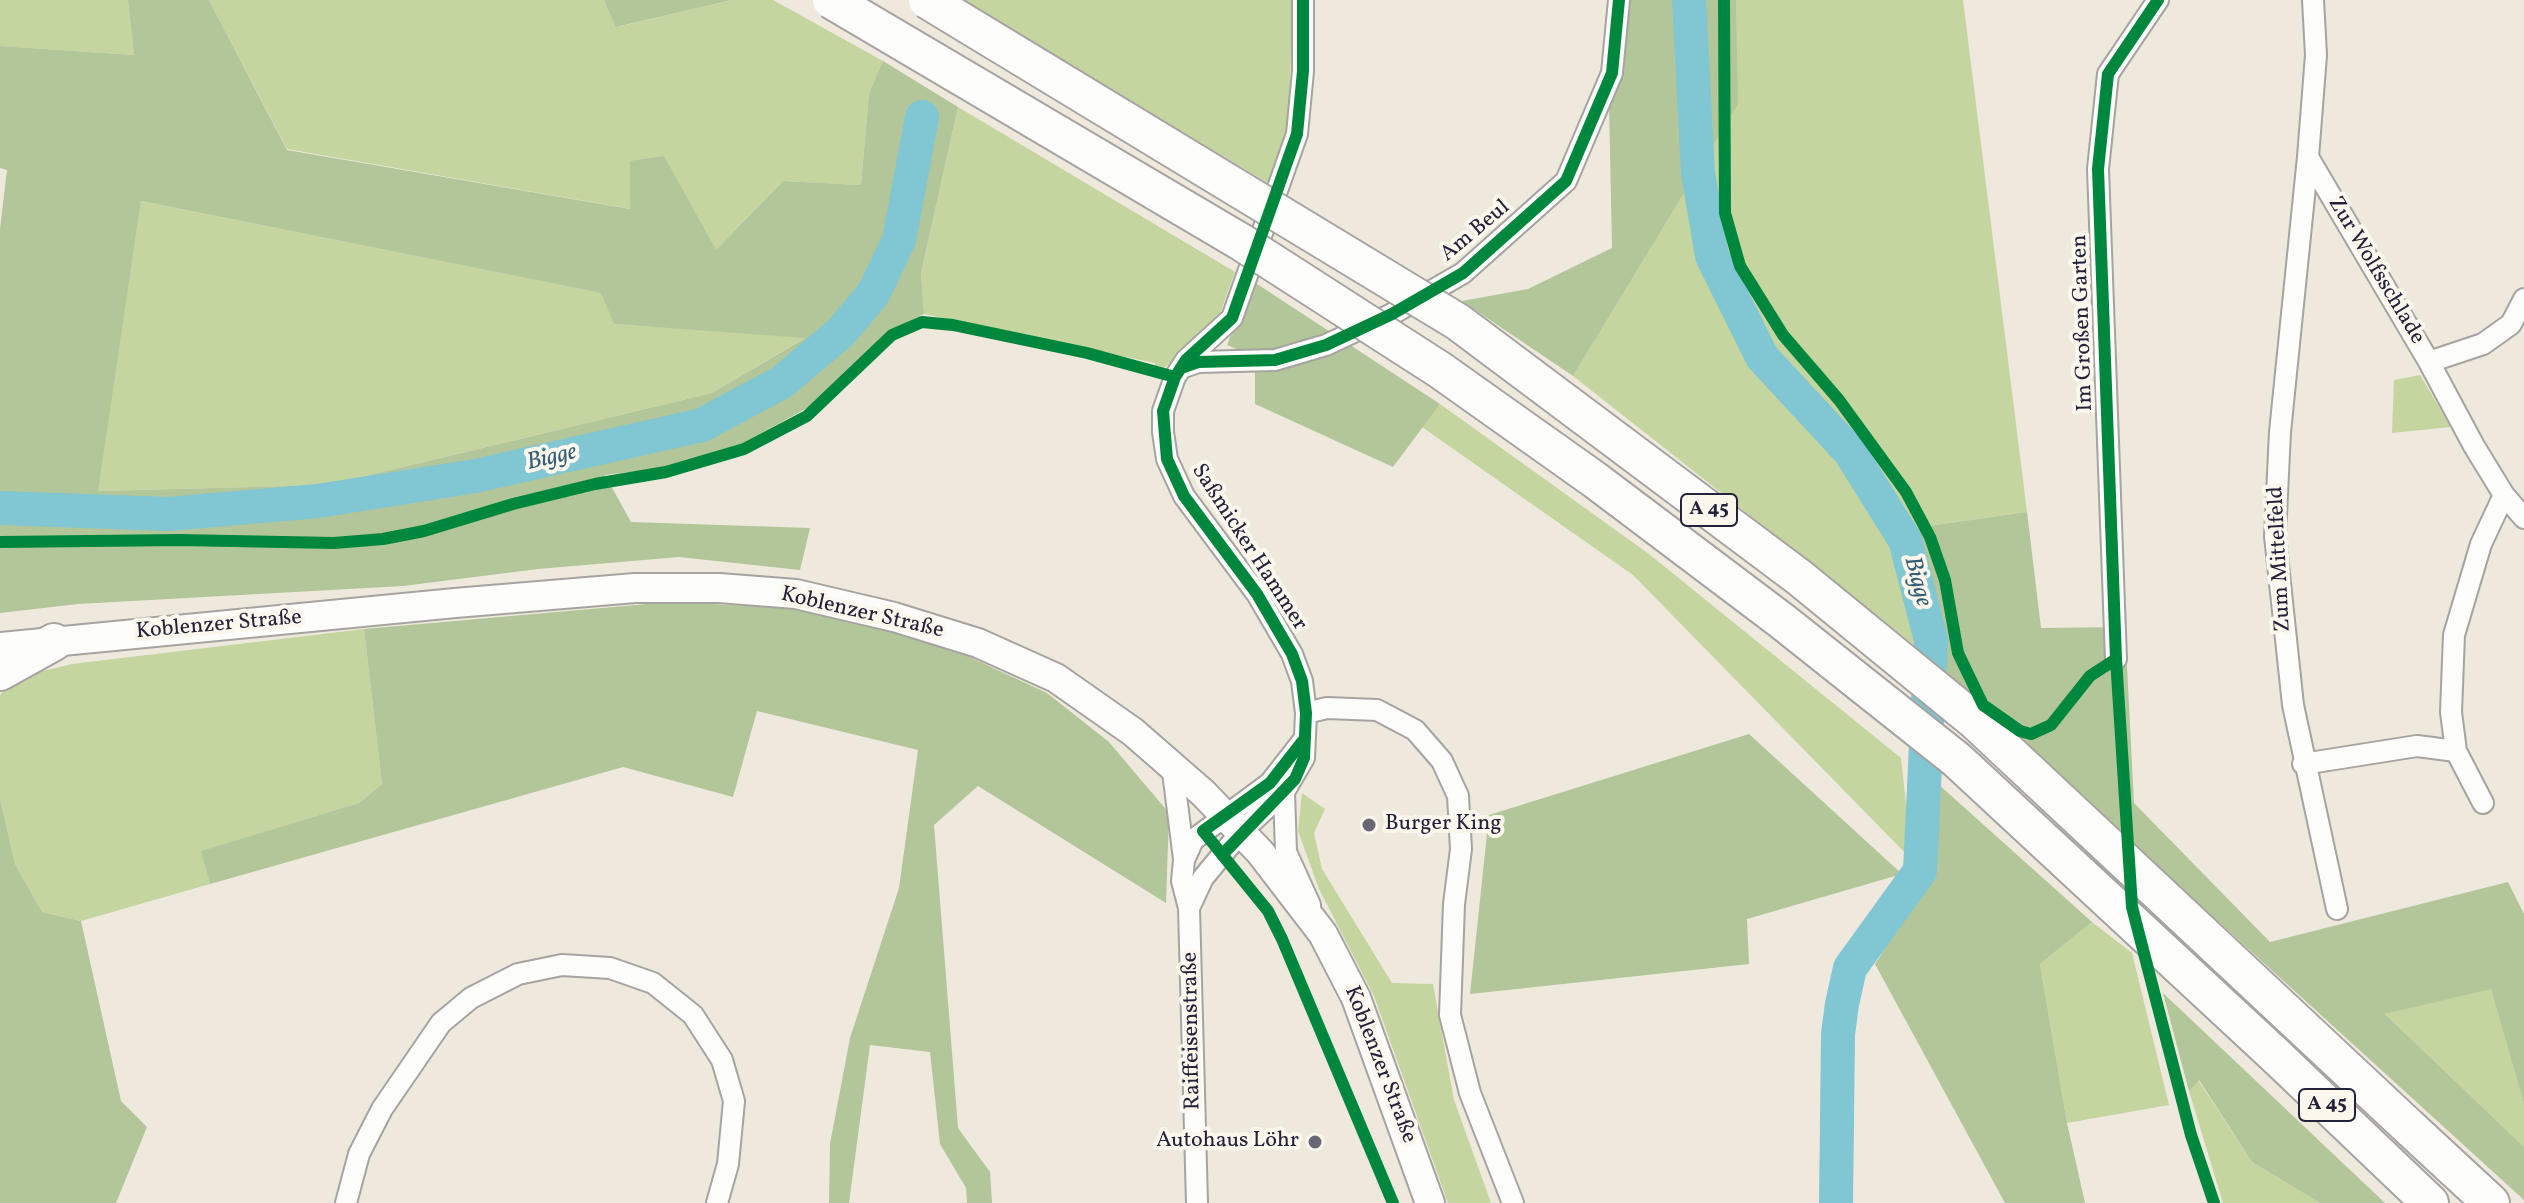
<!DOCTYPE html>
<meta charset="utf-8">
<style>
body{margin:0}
canvas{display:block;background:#eee8dd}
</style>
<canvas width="2524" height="1203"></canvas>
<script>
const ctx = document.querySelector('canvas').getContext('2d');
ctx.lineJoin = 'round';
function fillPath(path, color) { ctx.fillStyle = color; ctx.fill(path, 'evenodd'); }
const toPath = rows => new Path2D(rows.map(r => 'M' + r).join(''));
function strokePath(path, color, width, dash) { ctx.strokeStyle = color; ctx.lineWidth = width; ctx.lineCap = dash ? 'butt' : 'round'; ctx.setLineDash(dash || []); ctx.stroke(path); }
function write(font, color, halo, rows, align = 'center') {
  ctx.font = font + ' Vollkorn,serif'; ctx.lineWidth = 8; ctx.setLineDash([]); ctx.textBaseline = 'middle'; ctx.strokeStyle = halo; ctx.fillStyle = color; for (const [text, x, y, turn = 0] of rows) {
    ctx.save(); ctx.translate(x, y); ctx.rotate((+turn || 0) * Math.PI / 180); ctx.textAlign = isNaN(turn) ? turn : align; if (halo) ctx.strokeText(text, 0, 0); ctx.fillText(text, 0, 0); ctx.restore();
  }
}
const green = toPath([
 [0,0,128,0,134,55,0,46],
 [209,0,604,0,617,27,732,0,773,0,883,61,869,93,861,185,783,181,716,250,631,209,287,149],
 [962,0,1293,0,1288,129,1268,183],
 [1736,0,1963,0,2027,512,1908,529,1918,648,1573,376,1737,105],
 [958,107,1235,272,1214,330,1152,377,1155,363,924,314,921,273],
 [141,201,602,293,614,324,806,337,712,393,328,485,97,491],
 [2420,375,2451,427,2392,433,2394,380],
 [1440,404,1649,554,1901,758,1912,860,1633,575,1422,427],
 [364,629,382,784,359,803,202,851,210,884,81,921,42,912,15,864,0,799,0,695,13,678,72,664],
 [1302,793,1325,809,1314,833,1322,869,1392,983,1433,984,1454,1100,1491,1203,1448,1203,1374,996,1319,889,1298,831],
 [2092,922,2132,953,2169,1105,2067,1123,2040,964],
 [2491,988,2524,1104,2524,1147,2385,1014],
 [2198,1080,2252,1162,2320,1203,2223,1203,2189,1091]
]);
const forest = toPath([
 [128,0,209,0,287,150,630,209,630,161,664,156,716,250,783,181,861,185,869,93,883,61,958,107,921,273,924,314,888,331,818,402,743,443,663,468,605,475,631,522,810,528,800,570,679,557,538,569,403,586,78,604,0,613,0,229,7,170,0,168,0,46,134,55],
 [141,201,601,293,614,324,805,338,712,393,328,485,98,491],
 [604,0,732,0,616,27],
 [1629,0,1736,0,1738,104,1573,376,1462,301,1528,289,1612,248,1609,104,1624,72],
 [1251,280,1440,404,1393,467,1255,404,1255,357,1227,345],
 [2027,512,2041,628,2125,627,2134,803,2270,942,2508,882,2524,914,2524,1104,2491,989,2385,1014,2524,1147,2524,1200,1918,648,1908,529],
 [670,602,791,608,929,638,1047,693,1109,742,1169,813,1166,903,978,786,934,825,958,1128,990,1172,992,1203,967,1203,966,1188,940,1144,930,1052,870,1045,849,1203,829,1203,830,1144,850,1038,899,888,918,750,757,711,733,797,623,767,210,884,201,851,359,803,382,784,364,629],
 [1749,734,1902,874,1747,919,1749,964,1470,994,1489,815],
 [1928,775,2092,922,2040,964,2067,1123,2085,1203,2005,1203,1875,964,1930,878],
 [0,799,15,864,42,912,81,921,121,1101,147,1127,116,1203,0,1203],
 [2163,993,2385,1203,2320,1203,2252,1162,2199,1080,2189,1091]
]);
const river = toPath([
 [1689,0,1698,173,1712,256,1762,357,1850,452,1905,540,1931,640,1920,871,1850,968,1842,1004,1838,1034,1836,1203],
 [0,508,168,514,318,501,475,476,702,425,782,382,840,333,873,294,899,240,922,117]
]);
const street = toPath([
 [2313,0,2316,55,2308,157,2429,362,2474,446,2504,495,2524,518],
 [2308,157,2280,432,2275,536,2293,705,2337,909],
 [2429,362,2483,344,2511,324,2524,299],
 [1181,368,1198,362,1275,360,1326,345,1392,314,1463,273,1566,181,1612,73,1619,0],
 [2116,659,2098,169,2108,74,2158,0],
 [1306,713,1327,708,1377,710,1415,730,1442,761,1458,796,1461,849,1454,904,1450,1015,1470,1093,1513,1203],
 [1172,764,1184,859],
 [2303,764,2417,746,2456,751],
 [1284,792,1286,852,1310,905],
 [2483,803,2456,751,2451,712,2454,635,2481,544,2504,495],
 [1189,908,1203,878,1241,832,1284,792,1304,758,1306,713,1302,681,1292,654,1257,594,1184,496,1167,459,1163,432,1163,411,1175,377,1186,360,1232,318,1297,134,1303,71,1303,0],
 [346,1203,359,1154,382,1109,441,1023,471,998,518,974,562,965,610,968,653,983,693,1015,722,1060,734,1101,728,1164,717,1203],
 [1197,1203,1189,908,1182,881,1184,860,1193,840,1270,783,1302,742]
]);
const secondary = toPath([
 [0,647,455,603,635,588,719,588,796,594,894,617,978,643,1056,678,1133,732,1203,793,1260,852,1323,934,1356,998,1430,1203]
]);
const highway = toPath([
 [0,672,54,642],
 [2275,1055,2430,1203],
 [2410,1128,2491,1203]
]);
const highwayBridge = toPath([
 [831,0,1241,242,1440,370,1595,480,1782,621,1957,760,2275,1055],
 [927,0,1458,322,1800,578,1975,721,2410,1128]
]);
const cycleway = toPath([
 [1724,0,1725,213,1740,266,1783,335,1839,400,1906,492,1930,537,1945,580,1958,653,1983,705,2020,731,2031,734,2051,725,2090,676,2116,659],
 [2158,0,2108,74,2098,169,2116,659,2132,907,2191,1135,2214,1203],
 [1181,368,1198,362,1275,360,1326,345,1392,314,1463,273,1566,181,1612,73,1619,0],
 [0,542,180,540,334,543,383,539,424,531,513,504,595,484,666,472,744,449,807,416,892,335,922,322,953,325,1087,353,1175,377],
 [1302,742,1270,783,1203,831,1268,911,1282,939,1393,1203],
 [1222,855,1295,779,1304,758,1306,713,1302,681,1292,654,1257,594,1184,496,1167,459,1163,411,1175,377,1186,360,1232,318,1297,134,1303,71,1303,0]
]);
const markers = [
 [1369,825,8,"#696774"],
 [1315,1142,8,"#696774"]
];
const shields = [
 [1709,510,56],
 [2327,1105,56]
];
const shieldNames = [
 ["A 45",1709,510],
 ["A 45",2327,1105]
];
const streetNames = [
 ["Am Beul",1476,232,-40],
 ["Zur Wolfsschlade",2375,271,59],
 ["Im Großen Garten",2084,323,-92],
 ["Saßmicker Hammer",1248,548,57],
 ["Zum Mittelfeld",2281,559,-93],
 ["Koblenzer Straße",862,614,13],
 ["Koblenzer Straße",219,626,-5],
 ["Raiffeisenstraße",1193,1031,-91],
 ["Koblenzer Straße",1379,1065,69]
];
const poiNames = [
 ["Burger King",1385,825],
 ["Autohaus Löhr",1299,1142,"right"]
];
const waterNames = [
 ["Bigge",552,459,-13],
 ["Bigge",1916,582,75]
];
fillPath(green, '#c4d5a0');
fillPath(forest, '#b2c699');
strokePath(river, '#80c6d3', 34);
strokePath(street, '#a6a3a0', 24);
strokePath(secondary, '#a6a3a0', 32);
strokePath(highway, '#a6a3a0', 40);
strokePath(street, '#fcfcfa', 20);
strokePath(secondary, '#fcfcfa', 28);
strokePath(highway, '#fcfcfa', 36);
strokePath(highwayBridge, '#a6a3a0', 40, []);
strokePath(highwayBridge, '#fcfcfa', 36);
strokePath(cycleway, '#00873e', 12);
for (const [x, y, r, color] of markers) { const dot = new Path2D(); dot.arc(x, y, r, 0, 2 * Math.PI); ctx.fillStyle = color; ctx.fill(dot); strokePath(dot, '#fbf7ec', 3); }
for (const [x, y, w] of shields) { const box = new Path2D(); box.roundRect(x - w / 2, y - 16, w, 32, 6); ctx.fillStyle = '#fbf7ec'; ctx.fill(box); strokePath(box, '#22223b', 2); }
write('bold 20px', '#22223b', null, shieldNames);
write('22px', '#22223b', '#fbf7ec', streetNames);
write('22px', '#22223b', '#fbf7ec', poiNames, 'left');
write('italic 24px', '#355e76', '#fbf7ec', waterNames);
</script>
